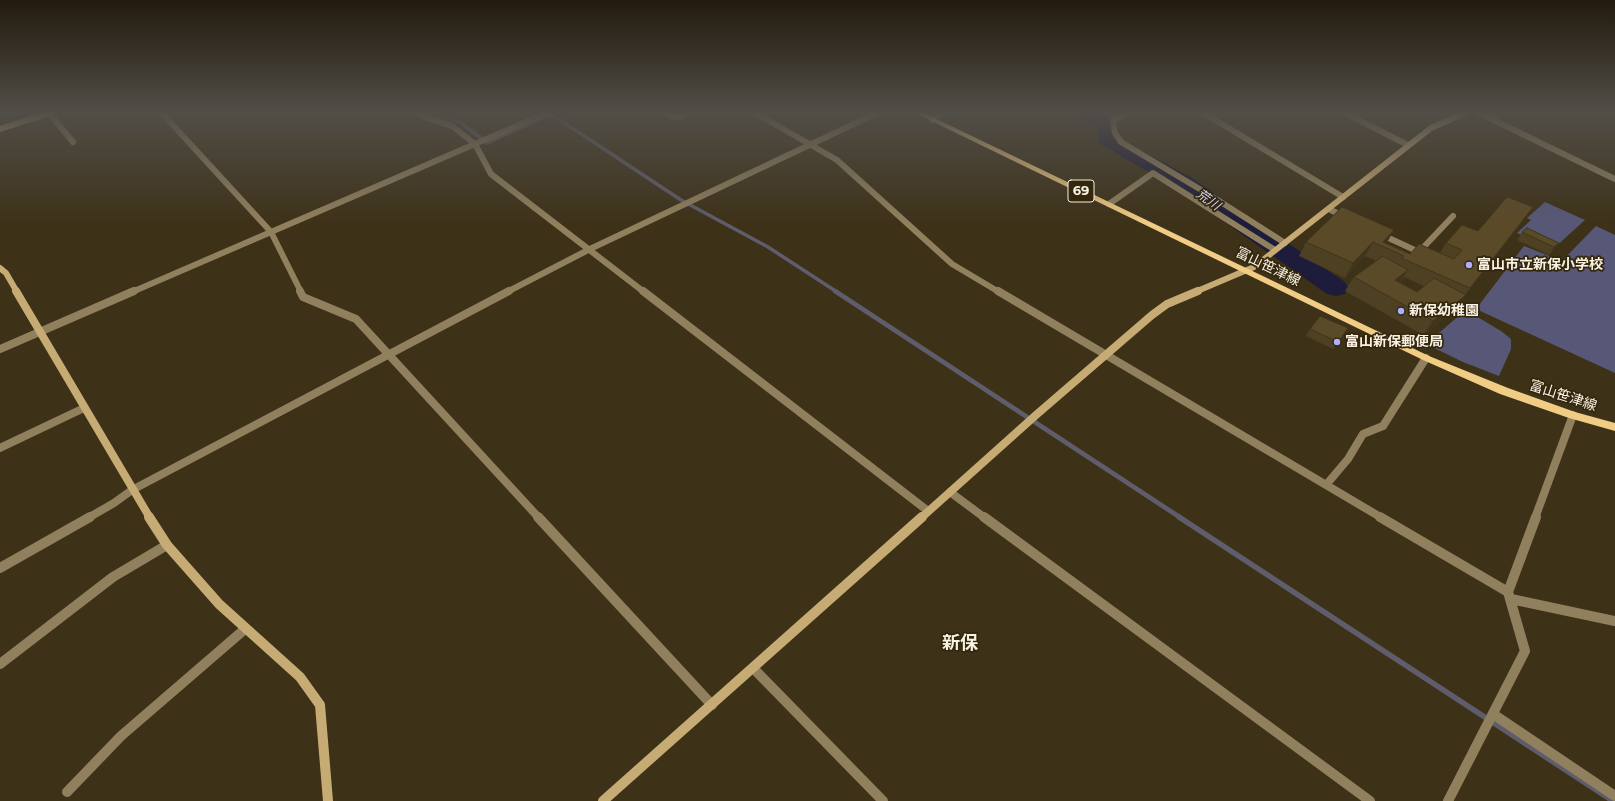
<!DOCTYPE html>
<meta charset="utf-8">
<style>
body{margin:0}
canvas{display:block;background:#3d3118}
</style>
<canvas width="1615" height="801"></canvas>
<script>
const ctx = document.querySelector('canvas').getContext('2d');
ctx.lineJoin = 'round';
function fillPath(path, color) { ctx.fillStyle = color; ctx.fill(path, 'evenodd'); }
const toPath = rows => new Path2D(rows.map(r => 'M' + r).join(''));
function strokePath(path, color, width, dash) { ctx.strokeStyle = color; ctx.lineWidth = width; ctx.lineCap = dash ? 'butt' : 'round'; ctx.setLineDash(dash || []); ctx.stroke(path); }
function write(font, color, halo, rows, align = 'center') {
  ctx.font = font + ' Montserrat,"Noto Sans JP",sans-serif'; ctx.lineWidth = 3.5; ctx.setLineDash([]); ctx.textBaseline = 'middle'; ctx.strokeStyle = halo; ctx.fillStyle = color; for (const [text, x, y, turn = 0] of rows) {
    ctx.save(); ctx.translate(x, y); ctx.rotate((+turn || 0) * Math.PI / 180); ctx.textAlign = isNaN(turn) ? turn : align; if (halo) ctx.strokeText(text, 0, 0); ctx.fillText(text, 0, 0); ctx.restore();
  }
}
const green = toPath([
 [1545,202,1585,220,1553,249,1517,233,1531,220,1527,218],
 [1596,226,1615,235,1615,373,1476,309,1524,246,1562,261],
 [1461,314,1474,315,1501,331,1511,339,1511,349,1499,376,1463,362,1426,344]
]);
const streamFar2 = toPath([
 [431,112,460,122,487,143,547,116,554,116,681,200,768,247,837,292]
]);
const streamFar1 = toPath([
 [835,291,1181,518]
]);
const stream = toPath([
 [1179,517,1613,801]
]);
const river = toPath([
 [1078,112,1102,112,1115,121,1118,125,1119,138,1192,178,1345,282,1348,288,1345,294,1336,296,1327,294,1176,188,1102,145,1099,141,1098,127,1081,116,1078,112]
]);
const streetFar2 = toPath([
 [161,112,271,232,301,292],
 [417,112,424,117,452,126,475,144,491,174,644,292],
 [663,112,670,116,680,117,690,112],
 [754,112,837,160,952,264,999,292],
 [1132,112,1113,120,1115,133,1121,142,1213,197,1285,243],
 [1202,112,1343,197],
 [1343,112,1408,145],
 [1477,112,1615,179],
 [49,113,73,142],
 [932,120,944,112],
 [1109,204,1153,173,1275,250],
 [1329,209,1346,218],
 [1380,234,1419,252,1453,216],
 [132,292,549,112],
 [507,292,590,249,879,112]
]);
const streetFar1 = toPath([
 [300,291,303,297,356,319,539,518],
 [643,291,928,511],
 [998,291,1382,518],
 [0,349,134,291],
 [0,448,84,408],
 [1326,485,1348,459,1363,434,1383,426,1426,358],
 [950,492,985,518],
 [88,518,114,503,132,490,509,291],
 [1535,518,1573,415]
]);
const street = toPath([
 [538,517,712,705],
 [984,517,1370,801],
 [1380,517,1508,592],
 [0,568,90,517],
 [1511,599,1615,621],
 [0,664,113,577,167,545],
 [753,668,883,801],
 [1493,714,1615,796],
 [67,792,121,736,245,629],
 [1448,801,1525,651,1508,592,1536,517]
]);
const secondaryFar2 = toPath([
 [0,129,53,112],
 [0,268,6,273,17,292],
 [1195,292,1254,267,1431,128,1467,112]
]);
const secondaryFar1 = toPath([
 [16,291,150,518],
 [921,518,1036,415,1152,315,1167,304,1198,291]
]);
const secondary = toPath([
 [149,517,167,545,219,604,300,677,320,705,328,801],
 [603,801,922,517]
]);
const primary = toPath([
 [913,112,922,112,1429,356,1508,388,1575,412,1615,423,1615,431,1569,418,1500,394,1423,360,913,112]
]);
const wall = toPath([
 [1523,221,1466,294,1456,309,1423,335,1345,291,1354,277,1376,261,1365,256,1345,278,1299,256,1306,242,1394,230,1386,244,1410,254,1440,253,1446,243,1478,231],
 [1404,277,1424,286,1417,292,1400,283],
 [1522,232,1559,243,1553,251,1549,255,1517,240],
 [1310,329,1343,336,1333,349,1306,336]
]);
const shadedWall = toPath([
 [1533,207,1465,295,1466,295,1456,309,1423,335,1433,321,1464,296],
 [1394,230,1386,244,1383,242],
 [1373,242,1365,256,1345,278,1353,263],
 [1559,243,1553,251,1549,255,1554,247],
 [1408,270,1399,284,1395,280]
]);
const building = toPath([
 [1507,197,1533,207,1470,288,1401,258,1404,256,1373,242,1353,263,1306,242,1342,207,1394,230,1383,242,1410,254,1419,244,1454,259,1462,250,1446,243,1462,225,1478,231,1507,197],
 [1527,228,1559,243,1554,247,1522,232,1527,228],
 [1383,256,1408,270,1395,280,1417,292,1434,278,1466,295,1433,321,1354,277,1383,256],
 [1320,316,1348,328,1338,342,1310,329,1320,316]
]);
const markers = [
 [1469,265,4,"#adaffb"],
 [1401,311,4,"#adaffb"],
 [1337,342,4,"#adaffb"]
];
const shields = [
 [1081,191,26]
];
const shieldNames = [
 ["69",1081,191]
];
const farWaternames = [
 ["荒川",1208,200,35]
];
const poiNames = [
 ["富山市立新保小学校",1477,265],
 ["新保幼稚園",1409,311],
 ["富山新保郵便局",1345,342]
];
const streetNames = [
 ["富山笹津線",1268,267,26],
 ["富山笹津線",1563,396,18]
];
const nearNeighbourhoodnames = [
 ["新保",960,644]
];
fillPath(green, '#575878');
strokePath(streamFar2, '#5f5c6c', 3.5);
strokePath(streamFar1, '#5f5c6c', 4.5);
strokePath(stream, '#5f5c6c', 5.5);
fillPath(river, '#1d1c3a');
strokePath(streetFar2, '#91805e', 6);
strokePath(streetFar1, '#91805e', 8);
strokePath(street, '#91805e', 10);
strokePath(secondaryFar2, '#c7ab74', 6);
strokePath(secondaryFar1, '#c7ab74', 8);
strokePath(secondary, '#c7ab74', 10);
fillPath(primary, '#f1cc85');
fillPath(wall, '#4e4022');
fillPath(shadedWall, '#40341b');
fillPath(building, '#5b4a27');
strokePath(building, '#40341b', 1);
const sky = ctx.createLinearGradient(0, 0, 0, 224);
sky.addColorStop(0, '#221b0d');
sky.addColorStop(0.5, '#514e48');
sky.addColorStop(1, '#514e4800');
ctx.fillStyle = sky;
ctx.fillRect(0, 0, 1615, 224);
for (const [x, y, r, color] of markers) { const dot = new Path2D(); dot.arc(x, y, r, 0, 2 * Math.PI); ctx.fillStyle = color; ctx.fill(dot); strokePath(dot, '#33270e', 1.5); }
for (const [x, y, w] of shields) { const box = new Path2D(); box.roundRect(x - w / 2, y - 11, w, 22, 3); ctx.fillStyle = '#33270e'; ctx.fill(box); strokePath(box, '#f9f1e2', 1); }
write('bold 13px', '#f9f1e2', null, shieldNames);
write('italic 13px', '#d0d2f8', '#33270e', farWaternames);
write('bold 14px', '#f9f1e2', '#33270e', poiNames, 'left');
write('14px', '#f9f1e2', '#33270e', streetNames);
write('bold 18px', '#f9f1e2', '#33270e', nearNeighbourhoodnames);
</script>
